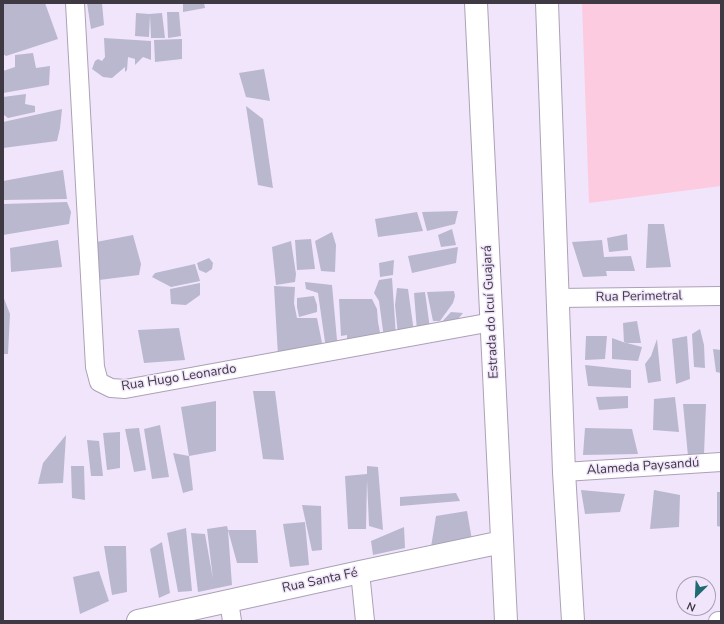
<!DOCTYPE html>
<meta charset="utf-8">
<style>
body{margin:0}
#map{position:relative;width:724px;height:624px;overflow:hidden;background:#f1e5fc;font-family:"Nunito Sans",sans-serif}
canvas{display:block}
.frame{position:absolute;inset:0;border:4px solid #3e3942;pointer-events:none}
.north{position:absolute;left:676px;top:576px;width:40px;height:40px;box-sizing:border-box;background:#f1e5fc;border:1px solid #a9a0b2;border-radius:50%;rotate:204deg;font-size:11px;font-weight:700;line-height:16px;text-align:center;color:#3e3942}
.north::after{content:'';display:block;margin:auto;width:14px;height:18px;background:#206b72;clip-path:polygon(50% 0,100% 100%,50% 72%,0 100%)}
</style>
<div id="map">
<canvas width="724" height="624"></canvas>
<div class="frame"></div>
<div class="north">N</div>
</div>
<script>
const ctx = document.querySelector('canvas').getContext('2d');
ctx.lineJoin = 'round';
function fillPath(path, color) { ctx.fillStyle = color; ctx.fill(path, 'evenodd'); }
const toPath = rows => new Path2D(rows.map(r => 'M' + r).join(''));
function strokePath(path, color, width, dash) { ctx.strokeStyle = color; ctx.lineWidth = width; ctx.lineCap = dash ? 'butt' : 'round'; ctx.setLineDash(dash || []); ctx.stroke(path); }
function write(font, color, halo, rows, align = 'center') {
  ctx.font = font + ' "Nunito Sans",sans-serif'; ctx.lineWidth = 3; ctx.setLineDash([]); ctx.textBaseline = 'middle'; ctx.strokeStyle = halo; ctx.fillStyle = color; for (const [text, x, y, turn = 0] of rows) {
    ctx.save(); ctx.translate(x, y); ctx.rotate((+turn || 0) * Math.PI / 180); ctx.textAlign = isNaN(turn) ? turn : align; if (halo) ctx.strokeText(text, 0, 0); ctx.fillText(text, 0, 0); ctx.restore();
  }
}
const green = toPath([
 [582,3,721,3,721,186,589,203]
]);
const building = toPath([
 [3,3,45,3,58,39,6,56,3,54],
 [87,3,102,3,104,25,91,29],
 [183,3,204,3,205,8,183,12],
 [167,12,179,12,181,36,168,38],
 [136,13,149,14,162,13,165,38,151,38,150,15,149,37,135,36],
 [104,38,151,41,151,60,143,57,135,65,135,59,128,57,127,70,125,72,125,67,112,78,103,77,92,69,95,61,98,59,102,61,105,57],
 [182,39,182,59,155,62,154,40],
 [33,53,36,68,50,66,49,85,3,93,3,71,15,67,15,55],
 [264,69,270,101,246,97,239,73],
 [26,94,25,104,35,106,35,112,8,118,4,115,3,97],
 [246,106,263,119,273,188,258,185],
 [62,109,60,128,57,141,3,148,3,122],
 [63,170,67,199,3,200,3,181],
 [67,202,71,212,69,224,3,235,3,204],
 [458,211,455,224,427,231,422,212],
 [417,212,423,231,378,237,375,219],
 [648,224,664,224,671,267,646,268],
 [452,229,456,245,441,247,438,235],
 [332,232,336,245,335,272,321,271,315,241],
 [627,234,628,250,609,252,607,238],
 [133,235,141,264,139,275,99,280,96,242],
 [311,239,315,269,297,270,295,240],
 [58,240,62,267,11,272,10,248],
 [602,240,604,257,631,256,635,271,606,271,607,276,583,277,572,242],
 [291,241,296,274,295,282,276,285,272,247],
 [458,247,456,263,412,273,408,256],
 [209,258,213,263,212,269,206,273,199,270,197,263],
 [394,260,393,275,380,277,379,263],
 [195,264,200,281,171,287,152,277,155,273],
 [392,278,396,336,384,338,379,301,374,293,379,280],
 [305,282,332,285,337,340,343,342,331,346,325,342,318,293,306,289],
 [200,283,200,295,186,305,171,304,170,289],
 [274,286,295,287,294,303,297,318,317,318,323,348,278,356],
 [397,288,408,289,414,332,398,335,395,305],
 [454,291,455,296,453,303,440,321,433,321,427,292],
 [425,292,430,329,417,331,414,293],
 [3,296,10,314,8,354,3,354],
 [314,296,317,305,317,312,299,317,297,307,297,298],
 [339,299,372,299,377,309,378,322,381,338,347,342,347,335,341,336],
 [451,312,463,313,453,325,436,328],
 [637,321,641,343,624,343,623,323],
 [179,328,185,360,144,363,138,330],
 [700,329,704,345,705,368,694,367,692,334],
 [586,336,607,336,605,359,585,360],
 [687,336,690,379,676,384,672,339],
 [612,338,623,342,642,347,638,361,612,359],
 [657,339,661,381,648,383,645,364,651,356],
 [713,349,721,350,721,373,716,372],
 [585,365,631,370,631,388,588,386],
 [253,391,275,391,284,460,263,459],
 [628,396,628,408,599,410,596,397],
 [675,397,679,432,653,430,654,399],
 [216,401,216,451,189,456,193,490,183,493,173,453,189,456,181,407],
 [683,404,706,404,704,454,688,456],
 [160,425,169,477,152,479,144,429],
 [139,428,146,470,134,472,125,429],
 [585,428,632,429,638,454,583,455],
 [120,432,120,468,107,470,103,433],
 [66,435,63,483,38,484,43,463],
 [87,440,99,441,103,476,91,476],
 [71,466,84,466,85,500,72,498],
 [367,466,378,467,383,530,369,526,367,480,366,529,348,529,345,476,367,474],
 [581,490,625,494,620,512,585,514],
 [654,490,680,495,679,527,650,529],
 [717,492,721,492,721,527,717,526],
 [456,493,460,501,400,506,400,497],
 [302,505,321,506,322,550,312,551],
 [467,511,472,540,431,547,436,516],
 [305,522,309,565,290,567,283,524],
 [227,526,228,530,256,530,258,563,237,563,228,530,232,585,198,592,191,533,205,534,213,579,207,529],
 [404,527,405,548,373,555,371,541],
 [186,528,192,591,178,592,167,533],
 [162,542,170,593,159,598,150,549],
 [104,546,126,546,127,592,112,595],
 [99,571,109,601,80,614,73,577]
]);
const street = toPath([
 [75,3,95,367,99,382,111,388,125,389,492,322],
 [558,298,721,296],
 [564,472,721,462],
 [360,572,365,621],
 [229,601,232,621],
 [718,621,721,621]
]);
const secondary = toPath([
 [476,3,506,621],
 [547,3,564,472,573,621],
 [138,621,360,572,502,542]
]);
const streetNames = [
 ["Rua Perimetral",639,297,-1],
 ["Estrada do Icuí Guajará",491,312,-93],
 ["Rua Hugo Leonardo",179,378,-9],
 ["Alameda Paysandú",643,467,-4],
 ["Rua Santa Fé",320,581,-12]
];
fillPath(green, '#fccbe0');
fillPath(building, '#b9b8cf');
strokePath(street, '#aca1b6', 20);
strokePath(secondary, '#aca1b6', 24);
strokePath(street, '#fff', 18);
strokePath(secondary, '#fff', 22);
write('13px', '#3e3942', '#f1e5fc', streetNames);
</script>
